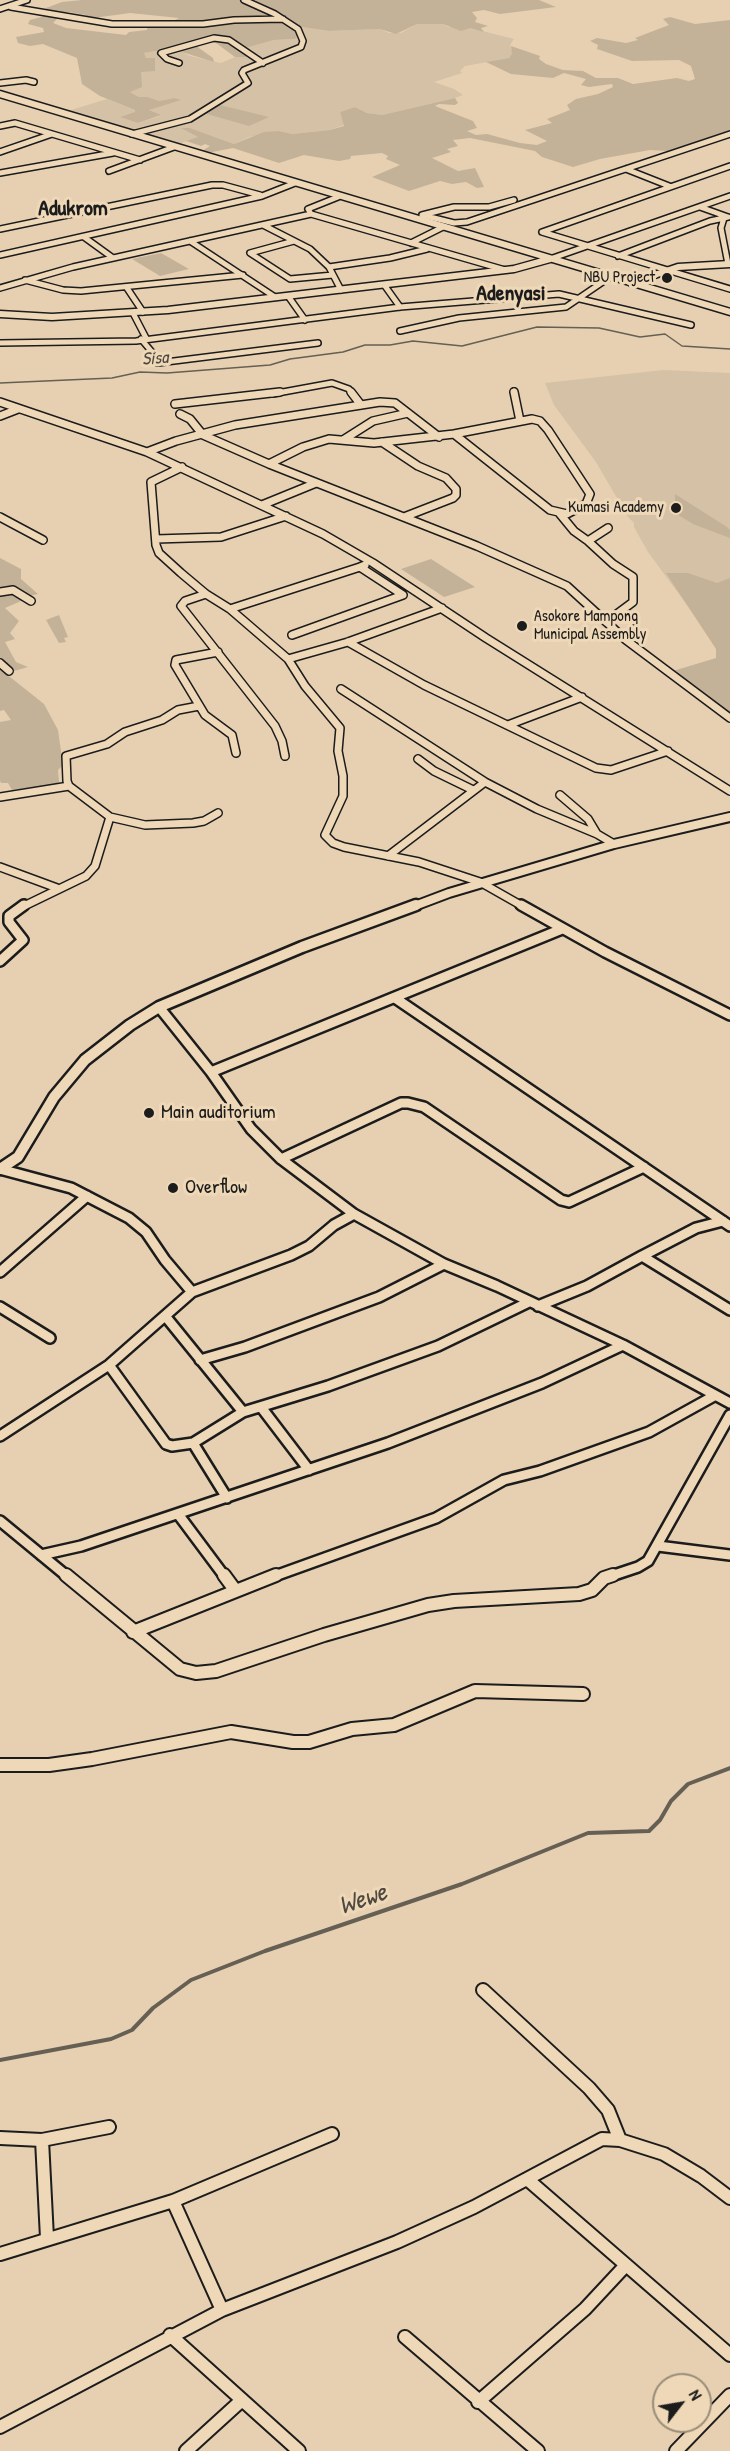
<!DOCTYPE html>
<style>
body{margin:0}
#map{position:relative;width:730px;height:2451px;overflow:hidden;background:#e6d0b1;font-family:"Patrick Hand",sans-serif}
canvas{display:block}
.north{position:absolute;left:652px;top:2373px;width:60px;height:60px;box-sizing:border-box;background:#eed8b7;border:2px solid #9a8d79;border-radius:50%;rotate:59deg;font-size:16px;font-weight:700;line-height:24px;text-align:center;color:#1c1c1c}
.north::after{content:'';display:block;margin:auto;width:21px;height:27px;background:#1c1c1c;clip-path:polygon(50% 0,100% 100%,50% 72%,0 100%)}
</style>
<div id="map">
<canvas width="730" height="2451"></canvas>
<div class="north">N</div>
</div>
<script>
const ctx = document.querySelector('canvas').getContext('2d');
ctx.lineJoin = 'round';
function fillPath(path, color) { ctx.fillStyle = color; ctx.fill(path, 'evenodd'); }
const toPath = rows => new Path2D(rows.map(r => 'M' + r).join(''));
function strokePath(path, color, width, dash) { ctx.strokeStyle = color; ctx.lineWidth = width; ctx.lineCap = dash ? 'butt' : 'round'; ctx.setLineDash(dash || []); ctx.stroke(path); }
function write(font, color, halo, rows, align = 'center') {
  ctx.font = font + ' "Patrick Hand",sans-serif'; ctx.lineWidth = 6; ctx.setLineDash([]); ctx.textBaseline = 'middle'; ctx.strokeStyle = halo; ctx.fillStyle = color; for (const [text, x, y, turn = 0] of rows) {
    ctx.save(); ctx.translate(x, y); ctx.rotate((+turn || 0) * Math.PI / 180); ctx.textAlign = isNaN(turn) ? turn : align; if (halo) ctx.strokeText(text, 0, 0); ctx.fillText(text, 0, 0); ctx.restore();
  }
}
const built = toPath([
 [417,24,443,24,448,27,470,28,514,39,510,45,513,54,509,58,465,66,460,71,462,73,434,82,454,89,463,95,455,98,382,115,367,113,355,107,340,112,344,125,330,130,292,134,279,131,249,137,234,144,190,128,183,128,198,137,176,145,68,111,107,99,135,110,136,112,121,117,138,123,160,116,148,110,180,100,174,98,159,101,148,97,139,97,129,91,141,72,146,58,143,53,155,51,182,52,190,56,221,63,235,57,249,57,244,48,274,40,294,39,303,34,300,27,329,31,380,29,389,33,401,33],
 [663,370,730,373,730,660,723,654,648,552,634,527,634,523,628,517,596,462,554,405,545,383]
]);
const green = toPath([
 [82,0,539,0,556,7,500,14,484,10,472,12,477,18,475,22,488,26,481,28,484,32,470,28,461,31,443,24,417,24,396,34,380,29,329,31,301,27,303,34,294,39,274,40,245,48,249,57,235,57,216,43,192,43,213,58,214,62,182,52,155,51,144,53,146,58,155,58,155,71,141,72,142,87,130,92,139,97,148,97,159,101,174,98,181,100,149,110,161,115,138,123,120,117,135,112,135,110,100,96,82,84,77,58,43,44,30,46,18,43,16,37,44,32,43,28,28,24,30,20,45,16,58,18,53,23,66,28,126,35,129,32,147,30,148,24,167,24,179,18,130,13,86,19,86,15,68,12,47,13,46,8,62,2],
 [670,17,695,24,730,20,730,130,668,151,650,150,600,159,573,167,542,157,535,151,470,138,453,140,458,146,447,149,451,152,432,158,458,171,475,168,484,187,477,188,466,182,452,184,440,181,409,191,372,177,400,165,386,159,388,156,382,153,351,156,350,159,339,161,304,155,279,163,233,148,207,153,202,151,210,146,205,144,201,146,186,141,198,137,181,128,190,128,234,144,264,132,279,131,292,134,330,130,344,126,340,112,355,107,367,113,382,115,455,98,458,103,455,105,439,104,435,106,473,121,477,128,467,131,476,135,487,134,520,143,537,145,547,141,525,130,552,123,547,119,570,110,567,105,576,99,598,94,613,87,612,84,589,87,581,85,586,79,564,73,553,78,511,74,486,62,509,58,512,54,511,46,540,56,539,59,546,64,563,70,583,71,596,78,618,78,633,84,677,78,689,81,695,79,691,66,679,60,632,61,597,49,598,45,590,41,597,38,626,43,638,40,635,38,669,25,663,19],
 [216,104,269,117,249,126,200,112],
 [161,253,189,269,160,276,132,259],
 [675,494,727,527,730,530,730,538,693,524,675,513,679,511,675,505],
 [0,558,21,569,21,579,38,594,29,596,0,590],
 [431,559,475,587,444,597,401,569],
 [666,573,688,573,717,583,730,578,730,714,673,671,716,658,716,649],
 [9,592,23,597,21,601,5,608,19,621,10,633,15,639,5,642,16,662,28,667,14,671,0,661,0,594],
 [59,615,68,637,64,638,66,642,59,643,46,620],
 [0,669,44,704,58,730,63,765,58,770,59,782,53,785,12,790,8,783,1,783,0,781,0,722,11,720,4,710,0,711]
]);
const streamFar1 = toPath([
 [0,383,112,378,140,372,167,373,270,365,290,359,343,352,365,345,390,345,413,341,462,346,537,327,599,328,640,337,665,334,682,346,730,349]
]);
const stream = toPath([
 [0,2060,111,2039,132,2030,153,2008,191,1980,265,1951,462,1884,588,1833,649,1831,660,1820,671,1801,688,1784,730,1768]
]);
const minorFar3 = toPath([
 [11,7,112,24,203,24,234,20,283,19],
 [0,9,27,0],
 [179,63,167,59,161,53,214,38,229,40,263,63],
 [0,83,26,80,34,82],
 [0,126,15,123,140,160],
 [132,134,190,119,248,83,242,73,244,70,301,47,303,41,298,29,275,14,244,0],
 [0,152,52,134],
 [626,169,669,186],
 [109,171,174,147],
 [0,173,113,153],
 [700,207,728,217],
 [311,214,308,209,338,197],
 [422,215,454,223,467,222,730,134],
 [422,215,454,207,489,207,514,200],
 [728,217,724,218,721,228,728,264],
 [263,225,310,249,329,267,341,290],
 [0,229,212,185,223,185,260,195],
 [542,232,730,166],
 [542,232,730,289],
 [84,237,113,258],
 [190,241,275,297],
 [294,241,250,253,290,279,333,275],
 [411,243,443,227],
 [0,255,262,196,295,183],
 [618,256,710,221,724,218],
 [550,259,730,196],
 [329,267,390,258,427,249],
 [25,280,63,290,81,291,243,275],
 [385,286,400,307],
 [0,288,73,267,311,214,505,270],
 [127,288,143,312],
 [288,296,305,320],
 [133,313,146,338],
 [400,331,459,318,566,307,610,277],
 [141,339,152,352,155,362,158,363,318,343],
 [0,343,136,341,400,307,559,294,691,325],
 [514,391,515,394],
 [272,394,332,383,349,389,352,394]
]);
const minorFar2 = toPath([
 [351,392,361,405],
 [514,392,520,421],
 [0,402,147,452,323,534,373,563,486,638,730,791],
 [175,404,280,392],
 [180,414,190,419,203,435,269,464,477,546,567,586,626,640,730,718],
 [0,416,18,409],
 [532,419,540,421,548,430,590,494,586,504,567,514,550,510,454,434,532,419],
 [343,440,373,421,408,413],
 [382,442,418,466,446,478,456,489,456,495,453,498,404,517],
 [147,452,176,441,235,425,380,402,395,403,439,437],
 [269,464,303,447,329,439,374,443,454,434],
 [182,467,151,482,156,545,159,553,181,573,206,594,230,609],
 [262,505,316,483],
 [560,514,574,531,588,541],
 [0,517,43,540],
 [156,539,221,537,286,516],
 [360,567,230,609,288,659,305,686,340,728,338,751,343,776,343,796,325,835,333,843,344,847,419,862,480,882,524,907],
 [0,592,13,590,31,601],
 [206,594,185,601,181,606,275,726,282,741,285,756],
 [606,622,633,602,633,577,613,564,588,541,608,528],
 [292,635,403,595,360,567,365,565],
 [348,642,424,685,596,768,611,770,668,751],
 [218,652,176,660,175,665,205,715,232,735,236,753],
 [288,659,348,642,442,608],
 [0,663,9,671],
 [341,689,485,782,537,809,597,834,614,844],
 [199,706,178,710,162,720,125,732,107,744,66,756,67,781,69,786,110,817,145,825,193,823,204,821,218,813],
 [508,725,582,697],
 [418,759,434,771,473,790],
 [560,795,588,819,597,834],
 [0,797,69,786],
 [388,856,485,782],
 [0,867,57,888],
 [22,907,86,876,95,866,110,817]
]);
const minorFar1 = toPath([
 [521,905,605,952,730,1015],
 [0,961,23,940,9,922,9,916,24,905],
 [395,998,730,1226],
 [159,1007,211,1072,251,1129,281,1159,354,1214,444,1264,497,1286,623,1345,730,1403],
 [211,1072,562,929],
 [281,1159,401,1103,408,1103,424,1107,561,1200,569,1202,644,1167],
 [0,1169,71,1188,129,1218,146,1232,165,1260,192,1292],
 [642,1256,696,1228,723,1221],
 [0,1272,87,1196],
 [538,1306,587,1286,642,1256,730,1310],
 [0,1307,50,1338],
 [166,1317,243,1412],
 [200,1360,245,1347,379,1297,444,1264],
 [109,1365,166,1444,172,1446,193,1443,243,1412,328,1386,438,1346,529,1302],
 [261,1407,309,1470],
 [0,1436,109,1365,192,1292,291,1255,309,1246,334,1225,354,1214],
 [193,1443,227,1498],
 [178,1514,225,1577],
 [0,1521,68,1577],
 [658,1546,730,1555],
 [41,1555,81,1546,388,1443,542,1383,623,1345],
 [272,1577,436,1518,504,1480,540,1471,649,1432,714,1396],
 [608,1577,638,1567,648,1561,730,1415]
]);
const minor = toPath([
 [66,1575,180,1669,196,1673,216,1671,324,1635,428,1605,454,1601,579,1594,592,1590,604,1578,613,1575],
 [224,1575,235,1590],
 [133,1632,276,1575],
 [0,1765,49,1765,92,1759,231,1732,293,1742,309,1742,352,1729,394,1725,475,1691,583,1694],
 [483,1990,589,2088,608,2110,620,2140],
 [0,2138,42,2140,109,2127],
 [42,2140,47,2238],
 [527,2179,730,2355],
 [173,2201,222,2310],
 [0,2254,173,2201,332,2134],
 [170,2335,299,2451],
 [405,2337,538,2451],
 [478,2402,585,2309,626,2265],
 [0,2427,222,2310,397,2242,474,2207,602,2139,620,2140,664,2154,701,2176,730,2198],
 [186,2451,242,2400],
 [676,2451,730,2395]
]);
const tertiaryFar2 = toPath([
 [0,94,730,312],
 [631,283,678,267,730,264],
 [0,314,52,317,168,310,514,269,550,259]
]);
const tertiaryFar1 = toPath([
 [412,907,449,893,614,844,730,817]
]);
const tertiary = toPath([
 [0,1169,18,1157,54,1097,85,1060,130,1025,159,1007,302,947,416,905]
]);
const markers = [
 [667,278,6,"#1c1c1c"],
 [676,508,6,"#1c1c1c"],
 [522,626,6,"#1c1c1c"],
 [149,1113,6,"#1c1c1c"],
 [173,1188,6,"#1c1c1c"]
];
const farPoinames = [
 ["NBU Project",655,278],
 ["Kumasi Academy",664,508],
 ["Asokore Mampong",534,617,"left"],
 ["Municipal Assembly",534,635,"left"]
];
const farWaternames = [
 ["Sisa",155,359,-4]
];
const poiNames = [
 ["Main auditorium",161,1113],
 ["Overflow",185,1188]
];
const farDistrictnames = [
 ["Adukrom",73,209],
 ["Adenyasi",511,294]
];
const nearWaternames = [
 ["Wewe",363,1900,-19]
];
fillPath(built, '#d5c1a5');
fillPath(green, '#c4b298');
strokePath(streamFar1, '#665f53', 1.5);
strokePath(stream, '#665f53', 4);
strokePath(minorFar3, '#1c1c1c', 8);
strokePath(minorFar2, '#1c1c1c', 10);
strokePath(minorFar1, '#1c1c1c', 14);
strokePath(minor, '#1c1c1c', 16);
strokePath(tertiaryFar2, '#1c1c1c', 9);
strokePath(tertiaryFar1, '#1c1c1c', 12);
strokePath(tertiary, '#1c1c1c', 15);
strokePath(minorFar3, '#eed8b7', 5);
strokePath(minorFar2, '#eed8b7', 7);
strokePath(minorFar1, '#eed8b7', 9);
strokePath(minor, '#eed8b7', 12);
strokePath(tertiaryFar2, '#eed8b7', 6);
strokePath(tertiaryFar1, '#eed8b7', 8);
strokePath(tertiary, '#eed8b7', 10);
for (const [x, y, r, color] of markers) { const dot = new Path2D(); dot.arc(x, y, r, 0, 2 * Math.PI); ctx.fillStyle = color; ctx.fill(dot); strokePath(dot, '#eed8b7', 2); }
write('16px', '#1c1c1c', '#eed8b7', farPoinames, 'right');
write('italic 18px', '#4e4840', '#eed8b7', farWaternames);
write('20px', '#1c1c1c', '#eed8b7', poiNames, 'left');
write('bold 22px', '#1c1c1c', '#eed8b7', farDistrictnames);
write('italic 26px', '#4e4840', '#eed8b7', nearWaternames);
</script>
